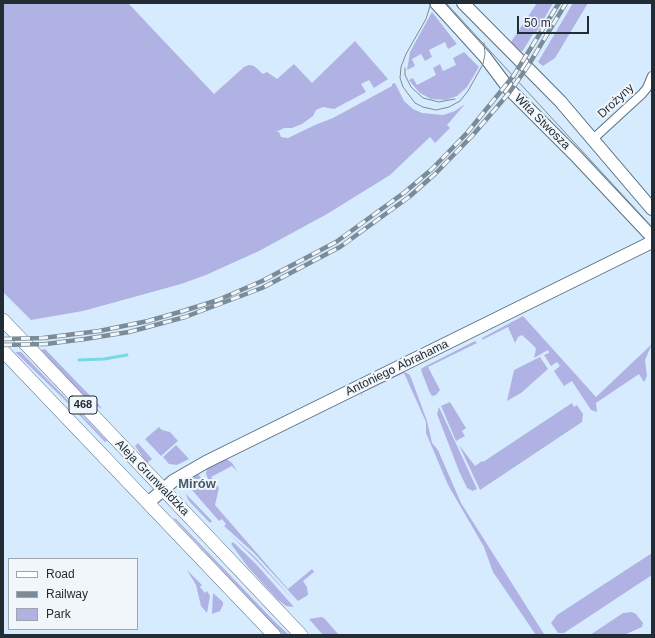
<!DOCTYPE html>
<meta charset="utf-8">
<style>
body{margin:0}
#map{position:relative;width:655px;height:638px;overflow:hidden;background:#d6ecfe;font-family:Helvetica,sans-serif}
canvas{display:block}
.frame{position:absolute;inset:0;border:4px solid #222c35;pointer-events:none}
.legend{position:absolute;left:8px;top:558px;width:130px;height:72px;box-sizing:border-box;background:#f1f6fb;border:1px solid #9ea5ac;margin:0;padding:5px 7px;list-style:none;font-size:12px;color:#222c35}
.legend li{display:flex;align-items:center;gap:8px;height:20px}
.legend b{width:20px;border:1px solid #9ea5ac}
.scale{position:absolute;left:517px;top:16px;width:72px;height:18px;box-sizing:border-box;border:2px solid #222c35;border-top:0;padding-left:5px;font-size:12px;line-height:14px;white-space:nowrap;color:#222c35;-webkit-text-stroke:3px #f1f6fb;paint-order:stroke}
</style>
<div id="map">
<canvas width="655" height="638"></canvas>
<div class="frame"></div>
<ul class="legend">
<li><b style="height:5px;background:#fff"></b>Road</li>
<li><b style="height:5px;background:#7b8b98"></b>Railway</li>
<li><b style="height:11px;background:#b0b2e3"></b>Park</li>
</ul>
<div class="scale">50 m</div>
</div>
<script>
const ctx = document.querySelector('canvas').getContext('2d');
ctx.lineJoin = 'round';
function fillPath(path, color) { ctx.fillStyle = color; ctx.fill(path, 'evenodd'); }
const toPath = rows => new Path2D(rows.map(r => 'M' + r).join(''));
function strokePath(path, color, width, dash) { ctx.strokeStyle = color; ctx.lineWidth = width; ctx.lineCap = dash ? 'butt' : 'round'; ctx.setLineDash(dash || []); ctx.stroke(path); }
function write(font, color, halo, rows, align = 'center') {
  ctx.font = font + ' Helvetica,sans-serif'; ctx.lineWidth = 4; ctx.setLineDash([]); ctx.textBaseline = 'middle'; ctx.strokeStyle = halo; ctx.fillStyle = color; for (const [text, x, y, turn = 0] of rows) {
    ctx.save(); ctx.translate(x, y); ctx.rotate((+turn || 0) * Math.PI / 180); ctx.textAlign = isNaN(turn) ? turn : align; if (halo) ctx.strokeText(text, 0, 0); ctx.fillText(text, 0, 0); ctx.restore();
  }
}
const green = toPath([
 [3,3,128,3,214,94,244,67,249,65,254,66,263,74,267,72,277,79,294,64,312,83,355,41,388,79,374,88,369,80,361,84,366,92,334,109,323,107,316,110,313,116,302,124,292,128,284,128,276,132,279,132,281,137,288,138,315,125,333,118,392,86,392,84,395,83,404,101,413,109,422,113,443,115,455,111,465,104,447,125,450,128,435,143,430,137,390,175,327,214,259,251,206,275,181,284,83,311,31,320,3,292],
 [537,3,553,3,536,33,533,34,522,52,511,42],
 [573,3,588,3,555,58,543,66,538,62],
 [432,12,457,44,448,49,445,42,429,50,432,57,425,61,421,54,412,59,415,66,407,70,410,52],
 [464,52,479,67,467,87,457,96,446,100,431,99,420,93,412,84,409,80,413,78,417,85,436,75,433,68,440,64,443,71,456,65,453,58],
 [523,316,596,397,652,344,645,360,647,376,644,382,639,374,596,403,597,412,591,410,572,381,564,386,554,371,560,366,557,362,551,366,544,355,549,353,548,350,534,358,536,349,534,346,522,335,518,337,515,343,508,327,482,340,482,338],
 [475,341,477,343,428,367,440,390,436,395,432,396,429,391,421,370,422,368],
 [45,349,100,406,102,409,86,399,41,350],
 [15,352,21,352,107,441,105,442,69,404],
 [540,357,548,369,521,393,507,401,514,370],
 [403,371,410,375,427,421,432,443,438,450,461,503,544,634,543,635,536,635,493,572,484,547,448,485,426,433,426,422,404,373,362,393,362,396,361,395,362,391],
 [450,402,466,428,462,431,465,436,456,441,441,406],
 [572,403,574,407,577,405,583,414,582,422,480,490,459,445,475,466,482,461,483,462],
 [439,407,477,489,473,491,467,488,459,471,437,414],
 [159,427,162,430,170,432,178,441,161,456,145,439],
 [138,443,152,459,147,463,135,446],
 [176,445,189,459,177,465,169,464,163,457],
 [225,458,232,463,238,472,232,466,211,477,219,488,215,505,288,589,312,569,314,572,303,581,307,587,308,595,298,601,254,553,224,526,226,524,222,519,219,521,192,490,191,484,188,481,189,478,197,473,207,484,209,482,206,473,207,469],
 [185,493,212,521,210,523,189,501],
 [173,518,176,519,274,621,289,635,283,635],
 [228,533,254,556,297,604,253,557],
 [233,542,256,564,294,607,286,606,277,599,248,567,231,544],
 [652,553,652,575,564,633,558,633,551,623,557,615],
 [187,570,202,585,200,587,205,593,207,591,210,596,207,613,201,606,196,585],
 [213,593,223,602,223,605,220,611,212,614],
 [632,612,636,614,643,623,642,627,624,635,590,635,623,613],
 [321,617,324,618,339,635,323,635,309,619]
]);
const stream = toPath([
 [79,360,104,359,127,355]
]);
const street = toPath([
 [592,140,642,94,647,88,652,76]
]);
const secondary = toPath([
 [436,3,485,57,509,89,575,155,652,237],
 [463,3,560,101,652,209],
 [148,503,173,481,206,462,652,242]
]);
const primary = toPath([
 [3,320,301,635],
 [3,351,274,635]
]);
const tram = toPath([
 [431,3,426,19,406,54,401,67,400,78,403,87,415,103,423,107,436,110,449,107,460,101,468,91,483,64,485,54,484,43],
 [446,3,652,227],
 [405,68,405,75,411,87,423,98,439,102,455,99]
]);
const rail = toPath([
 [3,339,43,338,99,331,148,321,183,311,218,300,262,281,336,242,405,192,432,169,467,133,514,75,559,3],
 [3,345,46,344,85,339,129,332,185,317,262,288,340,247,409,197,435,174,472,136,509,93,528,66,566,3]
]);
const shields = [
 [83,405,28]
];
const shieldNames = [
 ["468",83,405]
];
const streetNames = [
 ["Drożyny",616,101,-43],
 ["Wita Stwosza",542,122,45],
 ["Antoniego Abrahama",397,368,-26],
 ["Aleja Grunwaldzka",152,478,46]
];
const neighbourhoodNames = [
 ["Mirów",197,484]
];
fillPath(green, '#b0b2e3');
strokePath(stream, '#78d9e4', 3);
strokePath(street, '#597185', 10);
strokePath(secondary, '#597185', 14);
strokePath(primary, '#597185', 14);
strokePath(street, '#fff', 8);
strokePath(secondary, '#fff', 12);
strokePath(primary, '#fff', 13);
strokePath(tram, '#7b8b98', 1);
strokePath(rail, '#7b8b98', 4.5);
strokePath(rail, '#f1f6fb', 3, [9]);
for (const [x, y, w] of shields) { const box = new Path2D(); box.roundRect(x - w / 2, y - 9, w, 18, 3); ctx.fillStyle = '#f1f6fb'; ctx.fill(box); strokePath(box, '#222c35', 1); }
write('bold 11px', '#222c35', null, shieldNames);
write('12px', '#222c35', '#f1f6fb', streetNames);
write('bold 13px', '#435a6e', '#f1f6fb', neighbourhoodNames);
</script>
